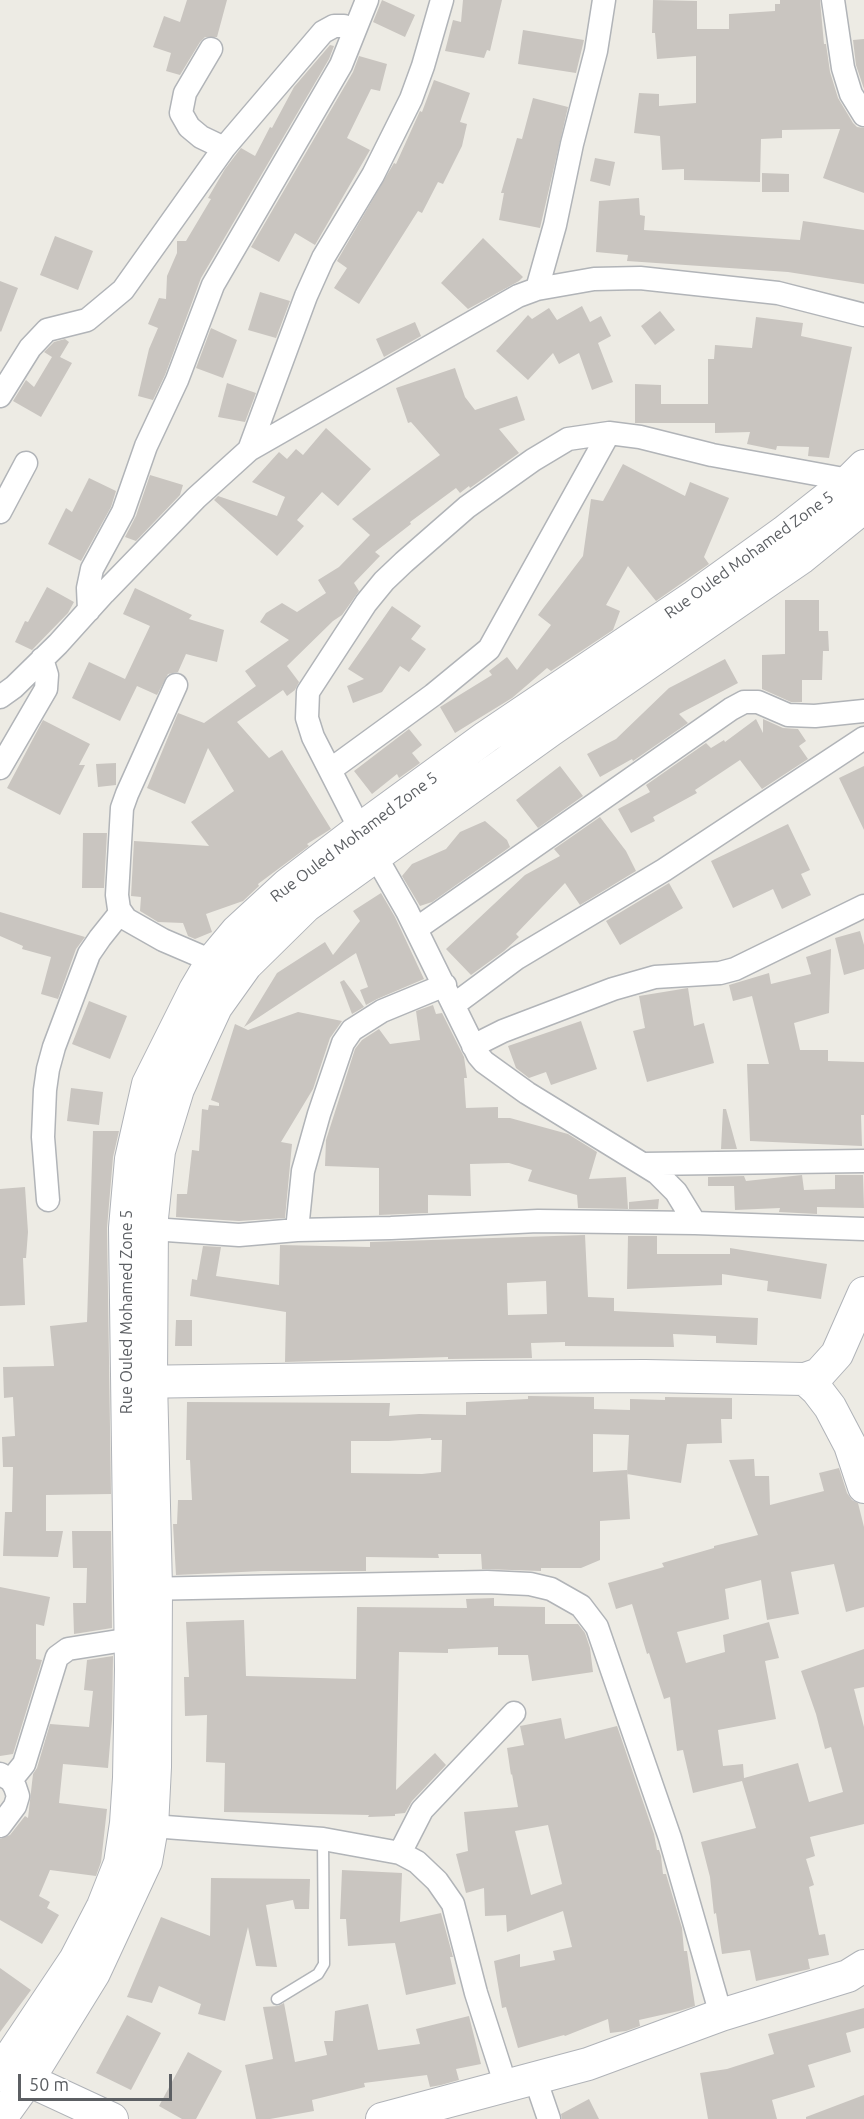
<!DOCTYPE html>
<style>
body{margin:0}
#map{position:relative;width:864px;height:2119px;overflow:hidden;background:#edebe4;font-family:Ubuntu,sans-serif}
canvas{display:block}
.scale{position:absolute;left:18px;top:2074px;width:154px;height:27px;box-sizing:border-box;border:3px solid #5c5f63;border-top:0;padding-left:8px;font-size:18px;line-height:21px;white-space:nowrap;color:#5c5f63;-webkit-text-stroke:4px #fff;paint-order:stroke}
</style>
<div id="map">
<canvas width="864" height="2119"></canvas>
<div class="scale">50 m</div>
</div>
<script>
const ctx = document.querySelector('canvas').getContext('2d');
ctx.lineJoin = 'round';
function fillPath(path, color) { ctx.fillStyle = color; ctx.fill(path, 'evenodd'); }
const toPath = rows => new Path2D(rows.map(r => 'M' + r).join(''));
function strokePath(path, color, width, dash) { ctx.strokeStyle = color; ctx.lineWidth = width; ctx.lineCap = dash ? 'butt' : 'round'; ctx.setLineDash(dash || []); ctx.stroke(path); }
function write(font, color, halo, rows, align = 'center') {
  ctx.font = font + ' Ubuntu,sans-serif'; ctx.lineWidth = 5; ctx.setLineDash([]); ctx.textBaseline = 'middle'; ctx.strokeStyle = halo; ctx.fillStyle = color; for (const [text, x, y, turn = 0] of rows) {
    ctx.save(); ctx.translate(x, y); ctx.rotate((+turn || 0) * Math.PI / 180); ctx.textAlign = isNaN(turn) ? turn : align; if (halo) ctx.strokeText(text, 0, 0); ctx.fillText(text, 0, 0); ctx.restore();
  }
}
const building = toPath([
 [187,0,227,0,217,37,205,37,200,42,180,75,166,71,171,53,153,47,164,16,180,22],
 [382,0,415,15,405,37,373,22],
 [463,0,502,0,490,51,487,50,484,58,445,51,453,20,461,22],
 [653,0,697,1,697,29,729,29,729,14,775,11,775,4,780,4,780,0,820,0,824,44,826,44,830,72,838,98,853,123,857,127,864,128,864,193,823,178,840,129,782,130,782,138,761,139,760,182,684,180,684,169,662,170,660,136,634,133,639,93,659,94,659,106,696,103,696,56,657,59,655,33,652,33],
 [523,30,584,40,576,73,518,64],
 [864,39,864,89,856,65,853,40],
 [330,45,334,46,329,59,201,278,165,375,153,400,138,396,149,349,158,328,148,324,159,298,166,299,167,276,177,253,177,241,186,241,211,199,208,198,225,169,241,148,255,156,270,127,272,128,294,87],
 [359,56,387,64,380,91,371,89,347,138,370,150,315,245,295,233,279,262,251,247,353,72],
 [434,80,470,93,460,122,467,124,462,146,443,184,438,182,422,213,418,211,359,304,334,288,347,268,337,261,394,163,396,164,420,111,422,112],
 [533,98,568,107,540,228,499,220,504,193,501,193,517,138,522,139],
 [595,158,615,162,610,186,590,181],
 [762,173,789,174,789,192,762,192],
 [639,198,640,215,645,216,644,230,800,240,803,221,864,230,864,284,788,272,627,261,628,255,596,252,599,201],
 [55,236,93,251,78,290,40,275],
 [483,238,523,277,519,281,468,309,441,283],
 [0,281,18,288,1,332,0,331],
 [260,292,290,301,276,338,248,330],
 [582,306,590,322,601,316,611,336,598,343,613,382,592,390,579,353,559,364,553,353,528,380,496,351,528,315,532,319,549,308,557,320],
 [660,311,675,330,655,345,641,326],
 [756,317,803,323,801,336,852,347,829,458,808,456,809,447,777,446,776,450,747,444,750,432,715,433,715,423,635,423,635,384,661,385,661,404,708,404,708,359,714,359,715,345,752,348],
 [415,322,421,336,384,357,376,339],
 [211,328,237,340,223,378,196,368],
 [65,339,69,342,60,357,72,363,41,417,13,401,26,380,34,387,52,357,44,352,54,342],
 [455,368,465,397,475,410,517,396,525,420,499,429,519,453,470,488,469,486,460,493,456,488,410,522,411,524,375,552,380,556,354,583,359,591,342,615,333,621,287,666,299,682,295,690,287,696,283,690,237,722,269,758,282,750,331,829,307,844,309,846,258,884,259,886,243,901,206,914,212,932,195,939,188,936,183,923,158,922,140,911,141,897,131,896,134,841,209,846,191,822,234,791,208,748,185,804,147,788,178,713,204,723,256,686,245,671,289,640,260,622,266,613,282,603,297,612,326,593,318,580,339,567,370,535,352,519,440,455,411,422,408,423,396,388],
 [227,383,256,393,245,422,218,417],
 [326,428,371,469,338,506,322,492,297,520,304,526,277,556,214,500,218,496,277,516,285,497,252,482,279,452,287,459,296,449,303,455],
 [623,464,685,496,690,482,729,498,704,557,709,564,656,601,628,566,606,605,620,611,613,630,551,671,547,668,512,698,455,733,440,707,492,675,489,671,507,657,517,670,551,625,538,615,583,556,591,499,603,501],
 [150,475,183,485,180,495,136,541,125,537,136,516],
 [89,478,116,491,111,507,81,561,48,544,66,508,72,512],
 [47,587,74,602,68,613,32,650,15,642,25,621,28,622],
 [135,588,192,615,189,619,224,630,217,662,186,654,178,672,168,674,157,695,137,686,120,721,72,698,89,662,125,679,150,626,123,614],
 [785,600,819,600,819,631,828,631,829,651,823,651,822,680,802,680,802,702,791,702,762,689,762,655,785,654],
 [392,606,421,626,411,639,426,649,409,672,400,666,382,692,353,703,347,686,364,679,348,669],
 [725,659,738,683,679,714,688,723,633,761,632,759,600,777,587,754,616,739,669,688],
 [756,719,763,733,763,719,783,728,798,729,806,741,799,746,808,759,762,789,740,760,695,790,697,793,653,817,655,821,631,833,618,809,650,792,646,785,706,743,711,748,724,740,725,742],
 [43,720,90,744,79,765,85,765,60,815,7,788],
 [409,729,422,745,412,753,420,763,399,778,397,774,372,794,354,771],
 [116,763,116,785,98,787,96,764],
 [560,766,583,796,538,828,516,800],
 [864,766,864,830,839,778],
 [600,817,626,851,636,871,580,905,565,883,516,934,519,937,504,951,471,975,446,949,525,875,560,856,554,849],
 [485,821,507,840,510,847,432,902,420,906,402,876,412,864,446,849,460,832],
 [788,824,810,870,801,874,811,895,782,909,773,889,733,908,711,861],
 [83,833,107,833,104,888,82,888],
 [669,883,683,908,620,945,606,921],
 [381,893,395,917,424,979,377,999,366,1005,360,990,368,987,356,953,244,1027,277,973,325,942,333,955,360,921,353,911],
 [0,912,85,937,76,949,58,999,41,994,51,957,22,949,23,946,0,936],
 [860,931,864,945,864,969,844,975,835,938],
 [831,949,829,1013,794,1023,800,1050,828,1050,828,1061,864,1062,864,1115,861,1115,862,1146,750,1141,747,1064,769,1064,752,996,733,1001,729,985,769,973,771,984,811,974,806,957],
 [344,980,364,1007,352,1014,340,982],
 [688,988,694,1026,704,1023,714,1063,647,1082,633,1031,645,1028,639,996],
 [89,1001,127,1016,110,1059,72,1044],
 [433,1005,436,1014,442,1013,464,1057,467,1078,464,1078,466,1108,498,1107,498,1118,510,1118,568,1134,597,1152,589,1179,626,1177,628,1209,578,1208,577,1195,528,1181,532,1170,509,1163,470,1164,471,1196,428,1195,428,1213,379,1215,379,1168,325,1166,326,1140,355,1049,362,1040,379,1029,390,1044,420,1040,416,1011],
 [298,1012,342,1021,330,1038,313,1089,281,1142,292,1144,285,1218,239,1221,176,1217,177,1194,187,1194,192,1150,199,1151,202,1109,208,1110,209,1105,219,1106,219,1103,211,1100,235,1024,248,1030],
 [581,1021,597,1069,551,1085,546,1072,529,1078,516,1068,508,1046],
 [71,1088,103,1092,99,1125,67,1121],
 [723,1109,726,1109,737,1149,721,1149],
 [93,1131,119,1131,113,1157,107,1228,111,1494,46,1495,46,1531,63,1531,58,1557,3,1556,5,1512,12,1512,13,1467,3,1467,2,1437,15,1436,13,1397,4,1398,3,1367,54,1366,50,1326,87,1322],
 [802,1175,804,1190,835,1189,835,1175,863,1175,864,1208,817,1207,817,1214,779,1212,780,1208,735,1210,734,1186,708,1186,708,1177,744,1176,746,1181],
 [25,1187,28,1232,26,1258,23,1258,25,1305,0,1306,0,1189],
 [659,1199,658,1209,629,1209,629,1202],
 [585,1235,588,1297,614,1298,614,1311,758,1318,757,1345,716,1343,716,1336,673,1334,674,1347,565,1346,565,1342,531,1343,532,1358,448,1359,448,1357,285,1362,286,1312,190,1296,192,1279,197,1280,203,1246,221,1247,216,1276,279,1285,280,1245,370,1247,370,1242],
 [546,1281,547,1314,508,1315,507,1283],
 [628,1236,657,1236,657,1254,730,1254,730,1248,827,1264,821,1299,767,1291,768,1281,722,1274,722,1285,627,1289],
 [176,1320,192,1320,192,1346,175,1346],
 [528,1396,594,1397,594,1409,630,1410,630,1399,665,1400,665,1397,732,1398,732,1419,721,1419,722,1443,687,1444,681,1483,627,1474,629,1435,593,1434,593,1472,627,1470,630,1519,600,1521,600,1560,581,1568,541,1568,541,1571,482,1569,481,1554,438,1554,439,1558,366,1557,366,1571,263,1571,176,1575,173,1524,177,1524,178,1500,192,1500,190,1460,186,1460,187,1402,390,1403,389,1416,419,1414,466,1415,466,1402,528,1399],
 [431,1438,431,1440,442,1440,441,1472,422,1474,351,1473,351,1441,389,1441],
 [754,1459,755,1476,769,1476,770,1505,824,1491,819,1473,839,1468,847,1493,852,1500,858,1503,864,1527,864,1607,846,1612,834,1564,791,1572,799,1614,767,1620,761,1580,725,1589,729,1619,677,1632,686,1663,725,1652,723,1635,769,1622,779,1658,765,1661,776,1719,718,1730,723,1766,743,1764,744,1778,798,1763,809,1802,843,1792,831,1747,825,1749,816,1714,801,1671,864,1649,864,1687,854,1689,864,1727,864,1824,810,1837,815,1856,806,1859,814,1885,809,1887,819,1935,825,1934,829,1955,808,1959,810,1969,756,1981,750,1950,722,1954,716,1913,714,1914,710,1877,701,1842,756,1828,742,1781,693,1793,683,1750,677,1751,670,1697,664,1699,649,1653,647,1654,632,1604,616,1609,608,1583,664,1567,662,1563,714,1548,714,1546,758,1535,729,1460],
 [72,1531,111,1531,112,1628,74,1634,73,1603,86,1603,87,1568,73,1568],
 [0,1587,50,1597,44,1626,36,1624,36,1659,42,1660,13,1754,0,1756],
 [494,1598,494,1606,545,1607,545,1624,578,1624,585,1633,590,1648,593,1672,532,1681,528,1655,498,1655,498,1647,448,1649,448,1653,399,1652,396,1790,435,1753,446,1765,412,1801,405,1813,395,1814,395,1816,368,1817,369,1815,224,1812,225,1763,206,1762,207,1715,185,1716,184,1677,189,1677,186,1622,244,1620,246,1676,356,1679,357,1607,467,1608,466,1599],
 [113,1656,112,1720,108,1768,63,1764,59,1803,107,1809,101,1862,96,1876,50,1870,39,1896,50,1902,47,1908,59,1915,42,1944,0,1920,0,1839,10,1835,25,1816,28,1818,33,1774,37,1768,50,1724,89,1727,93,1691,84,1690,87,1660],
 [561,1718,565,1739,617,1726,654,1834,657,1850,659,1850,661,1856,663,1874,666,1874,682,1928,684,1951,687,1951,695,2006,679,2011,639,2020,640,2026,626,2031,610,2033,608,2019,565,2036,564,2035,518,2048,506,2007,502,2008,494,1961,520,1954,520,1967,555,1960,553,1951,572,1947,563,1911,507,1932,506,1915,485,1916,484,1888,466,1893,456,1854,468,1851,464,1812,518,1807,512,1774,511,1775,507,1748,524,1745,520,1726],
 [548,1825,562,1884,531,1895,515,1831],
 [342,1870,402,1873,400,1922,441,1913,453,1957,450,1957,456,1984,406,1995,395,1943,348,1946,346,1919,340,1919],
 [211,1878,310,1879,309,1909,295,1909,293,1900,266,1905,277,1967,256,1966,248,1927,225,2021,198,2014,201,2004,159,1986,152,2003,127,1997,161,1917,210,1936],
 [0,1968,31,1990,0,2032],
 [284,2003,295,2062,327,2055,324,2041,333,2041,335,2011,368,2004,378,2050,420,2044,416,2029,469,2016,481,2064,456,2069,459,2080,441,2085,430,2087,427,2075,364,2083,365,2087,312,2100,314,2111,270,2119,256,2119,245,2065,273,2059,263,2007,278,2006],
 [864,2008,864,2028,846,2033,851,2052,808,2065,815,2087,772,2100,777,2119,708,2119,700,2073,727,2069,774,2054,768,2034],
 [127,2015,161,2033,131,2090,96,2073],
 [188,2052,222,2071,196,2119,182,2119,159,2106],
 [864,2095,864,2119,806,2119,806,2117],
 [589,2099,599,2119,562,2119,561,2114]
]);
const lane = toPath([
 [277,1999,318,1974,324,1964,323,1839]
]);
const street = toPath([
 [833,0,843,68,851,94,864,115],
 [211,49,185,93,181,113,189,127,201,137,224,148],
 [537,289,555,225,572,144,596,51,604,0],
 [0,396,30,348,47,330,87,320,123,290,224,148,323,32,334,26,344,26,354,30],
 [249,450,306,296,323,258,373,175,411,99,423,66,442,0],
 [0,512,26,463],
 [89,610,88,588,92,569,123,512,146,446,177,380,213,285,341,65,367,0],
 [176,685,127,794,122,808,117,895,119,909,126,919,163,940,212,961],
 [0,697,14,687,58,644,104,593,196,498,249,450,518,296,537,289,594,279,640,278,778,293,864,315],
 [0,768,46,689,47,675,42,659],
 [330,770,433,695,489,649,609,433],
 [416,929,731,709,744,702,758,702,788,715,815,716,864,711],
 [455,1004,517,958,664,870,864,738],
 [473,1046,503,1031,613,989,655,977,720,973,735,969,864,906],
 [643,1164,864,1161],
 [48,1200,43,1137,45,1090,48,1069,54,1047,89,954,100,938,120,913],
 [695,1223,676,1192,657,1173,527,1093,484,1062,478,1055,407,911,360,829,313,737,307,718,308,692,366,603,384,581,404,562,467,507,533,460,568,439,609,433,640,437,712,455,860,482],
 [152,1229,239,1235,297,1230,391,1228,538,1221,695,1223,864,1229],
 [297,1230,303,1171,319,1114,343,1043,352,1030,382,1011,445,985],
 [143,1589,487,1582,530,1584,551,1589,581,1606,597,1627,670,1838,721,2015],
 [0,1774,11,1780,15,1787,18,1796,15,1806,0,1826],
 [11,1780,24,1764,57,1657,68,1649,131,1639],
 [139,1825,323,1839,400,1853,417,1862,437,1881,453,1904,476,1993,506,2086],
 [400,1853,422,1810,514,1713],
 [535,2078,549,2119]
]);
const secondary = toPath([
 [805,1379,817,1390,830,1407,850,1445,864,1487],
 [131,1382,480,1377,645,1376,805,1379,819,1374,837,1354,864,1293],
 [0,2072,75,1960,103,1906,120,1863,126,1823,129,1778,131,1669,125,1228,131,1159,148,1084,195,990,212,961,237,931,287,885,360,829,486,737,695,596,784,532,850,480,864,466],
 [8,2077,28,2080,112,2119],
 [0,2119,28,2080,94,1973,146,1861,152,1827,155,1767,156,1589,151,1380,152,1218,159,1151,178,1089,216,1007,246,965,306,906,551,730,801,558,864,507],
 [382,2119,588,2064,721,2015,848,1976,864,1966]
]);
const streetNames = [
 ["Rue Ouled Mohamed Zone 5",749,555,-36],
 ["Rue Ouled Mohamed Zone 5",354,837,-37],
 ["Rue Ouled Mohamed Zone 5",127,1312,-90]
];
fillPath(building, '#c9c5c0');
strokePath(lane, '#b1b4b8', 13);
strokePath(street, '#b1b4b8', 25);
strokePath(secondary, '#b0b3b8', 34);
strokePath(lane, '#fff', 10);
strokePath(street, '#fff', 22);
strokePath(secondary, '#fff', 32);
write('16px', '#5c5f63', '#fff', streetNames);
</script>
